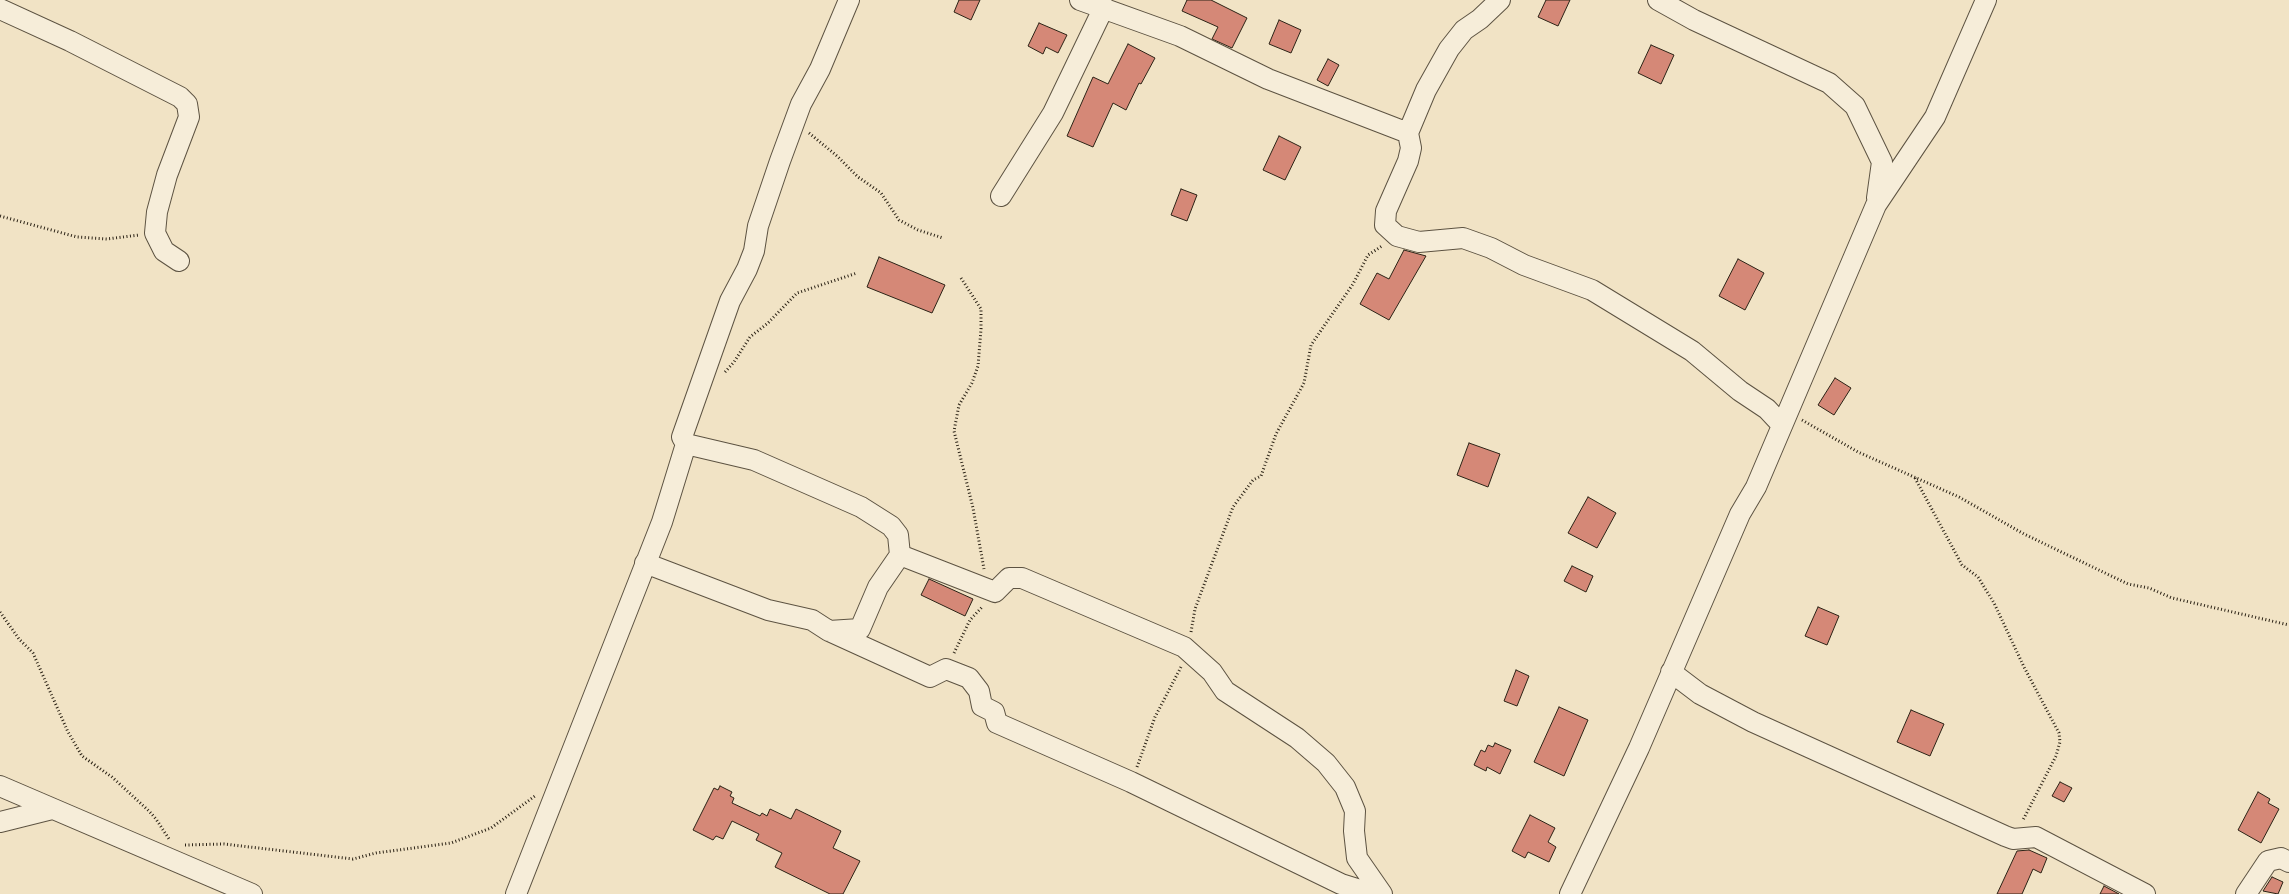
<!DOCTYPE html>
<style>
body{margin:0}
canvas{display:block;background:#f1e3c5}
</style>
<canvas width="2289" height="894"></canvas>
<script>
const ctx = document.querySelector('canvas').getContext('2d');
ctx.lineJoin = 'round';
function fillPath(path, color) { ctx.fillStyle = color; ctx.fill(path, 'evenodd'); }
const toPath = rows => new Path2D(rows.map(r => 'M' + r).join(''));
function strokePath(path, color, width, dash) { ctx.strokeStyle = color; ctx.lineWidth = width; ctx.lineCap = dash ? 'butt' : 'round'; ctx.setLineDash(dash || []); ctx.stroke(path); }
const building = toPath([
 [959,0,980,0,971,20,954,12,959,0],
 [1187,0,1211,0,1247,18,1232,48,1212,39,1218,27,1182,11,1187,0],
 [1546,0,1570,0,1558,26,1538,17,1546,0],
 [1279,20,1301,30,1291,53,1269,44,1279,20],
 [1039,23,1067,35,1058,53,1046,47,1043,54,1028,46,1039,23],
 [1128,44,1155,58,1141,84,1139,83,1126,110,1113,103,1093,147,1067,136,1093,77,1108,84,1128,44],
 [1651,45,1674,55,1661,84,1638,73,1651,45],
 [1328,59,1339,65,1328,86,1317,80,1328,59],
 [1279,136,1301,147,1285,180,1263,170,1279,136],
 [1181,189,1197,195,1187,221,1171,215,1181,189],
 [1404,250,1426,256,1389,320,1360,304,1377,273,1389,279,1404,250],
 [879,257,945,285,932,313,867,287,879,257],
 [1738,259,1764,273,1745,310,1719,296,1738,259],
 [1835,378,1851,388,1834,415,1818,405,1835,378],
 [1469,443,1500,454,1488,487,1457,475,1469,443],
 [1588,497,1616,513,1597,548,1568,533,1588,497],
 [1572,566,1593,576,1586,592,1564,581,1572,566],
 [929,579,973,599,965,616,921,595,929,579],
 [1818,607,1839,616,1827,645,1805,636,1818,607],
 [1516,670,1529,676,1517,706,1504,701,1516,670],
 [1559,707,1588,720,1564,776,1534,762,1559,707],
 [1911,710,1944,724,1930,756,1897,742,1911,710],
 [1495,743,1511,750,1500,774,1487,767,1486,771,1474,765,1481,750,1485,752,1488,745,1493,747,1495,743],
 [2060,782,2072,788,2064,802,2052,796,2060,782],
 [720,786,732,792,730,796,734,798,732,803,760,816,762,813,767,816,770,809,791,819,796,809,841,831,833,848,860,861,843,894,830,894,775,867,782,853,756,840,759,834,732,821,723,839,716,836,713,840,693,830,714,788,718,790,720,786],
 [2258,792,2270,799,2268,803,2279,809,2261,843,2238,830,2258,792],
 [1530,815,1555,828,1548,842,1556,847,1549,862,1528,852,1525,858,1512,851,1530,815],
 [2029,850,2047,858,2041,873,2033,869,2022,894,1997,894,2017,851,2029,850],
 [2272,877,2283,882,2278,894,2263,891,2272,877],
 [2104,886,2119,894,2100,894,2104,886]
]);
const path = toPath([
 [809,133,837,156,858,177,881,193,899,220,918,230,943,238],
 [0,216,77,237,107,239,139,235],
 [961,278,981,309,981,329,978,366,972,383,959,405,954,431,973,508,984,569],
 [725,372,734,362,750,337,768,323,797,293,857,273],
 [1802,420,1858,452,1959,497,2024,534,2128,584,2149,588,2172,598,2289,625],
 [1915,478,1962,565,1978,577,1994,603,2024,667,2059,733,2060,742,2056,756,2023,820],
 [0,612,19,639,33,653,68,732,82,756,112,777,149,811,156,819,169,839],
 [1191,632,1195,609,1233,507,1253,480,1261,476,1276,434,1304,383,1311,345,1353,284,1368,255,1382,246],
 [954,653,970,620,983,606],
 [1137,767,1155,717,1181,667],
 [185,845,224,844,353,859,376,853,451,843,491,828,535,796]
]);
const minor = toPath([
 [1080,0,1180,36,1268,79,1408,133],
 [1500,0,1480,19,1464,30,1449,49,1426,90,1408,133,1411,148,1408,161,1386,211,1385,225,1397,236,1419,242,1463,238,1491,248,1524,265,1592,290,1692,351,1740,391,1767,409,1781,424],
 [1658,0,1694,20,1829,83,1855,106,1882,162,1877,198],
 [0,9,70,41,180,97,187,104,189,117,167,175,157,212,155,233,164,251,179,261],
 [1001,196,1053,113,1104,7],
 [686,444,754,460,861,507,891,526,898,535,900,555,995,592,1009,578,1022,578,1184,647,1212,672,1225,691,1297,738,1326,763,1345,787,1355,811,1354,831,1357,858,1382,894],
 [645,563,768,610,812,620,829,631,860,629,878,587,900,555],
 [829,631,930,677,946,669,969,678,979,691,982,706,994,712,997,723,1131,782,1341,884,1373,894],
 [1671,672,1700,694,1753,722,2005,836,2013,839,2036,837,2145,894],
 [0,786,252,894],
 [0,822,52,809],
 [516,894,662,522,686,444,682,437,730,301,747,269,754,251,758,226,780,161,801,104,820,69,849,0],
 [1570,894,1639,748,1740,514,1756,487,1876,205,1935,117,1986,0],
 [2246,894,2268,861,2281,858,2289,862]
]);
fillPath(building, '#d58877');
strokePath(building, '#2c2316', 1);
strokePath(minor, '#5d5342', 22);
strokePath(path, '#2c2316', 3, [1, 2.5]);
strokePath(minor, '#f6edd9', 20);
</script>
